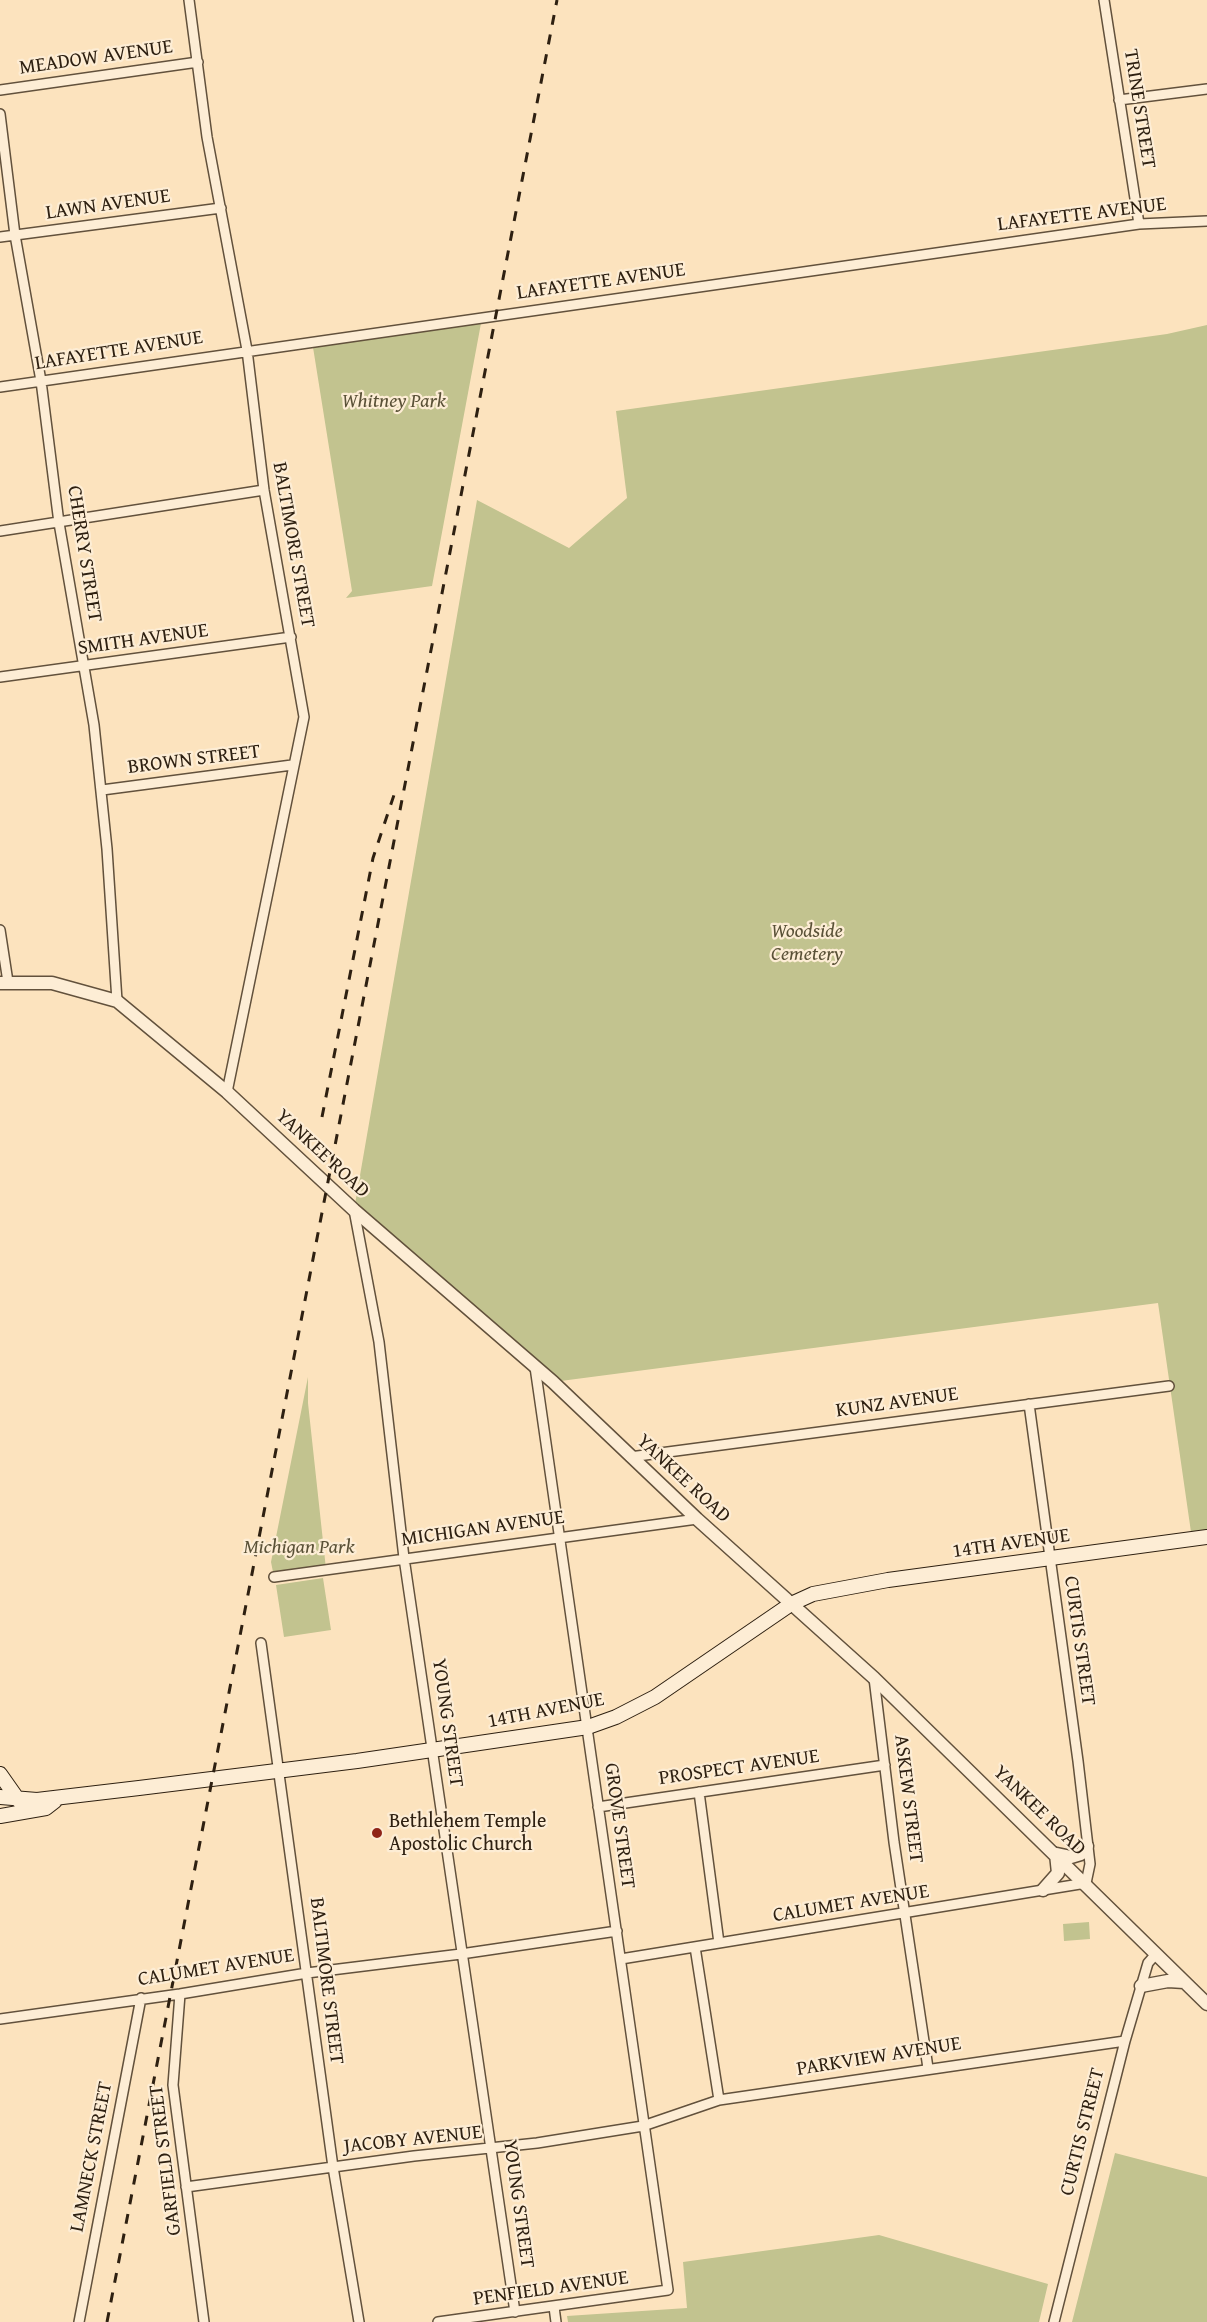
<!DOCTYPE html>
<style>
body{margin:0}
canvas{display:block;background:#fce3be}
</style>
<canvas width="1207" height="2322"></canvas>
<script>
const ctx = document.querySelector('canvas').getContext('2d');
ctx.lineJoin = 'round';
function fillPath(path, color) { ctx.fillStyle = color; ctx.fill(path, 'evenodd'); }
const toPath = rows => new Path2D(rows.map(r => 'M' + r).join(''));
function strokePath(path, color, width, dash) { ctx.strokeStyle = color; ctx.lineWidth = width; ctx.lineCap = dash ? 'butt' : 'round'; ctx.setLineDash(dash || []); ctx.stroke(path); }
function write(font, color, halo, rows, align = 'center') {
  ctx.font = font + ' "Gentium Book Plus",serif'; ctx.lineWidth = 4.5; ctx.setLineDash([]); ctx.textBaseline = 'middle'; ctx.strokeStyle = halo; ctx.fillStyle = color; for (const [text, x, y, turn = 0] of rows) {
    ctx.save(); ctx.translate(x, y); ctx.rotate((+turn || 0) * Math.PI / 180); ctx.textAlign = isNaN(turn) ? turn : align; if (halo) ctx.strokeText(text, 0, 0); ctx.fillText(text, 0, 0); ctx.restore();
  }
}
const green = toPath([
 [482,318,432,586,346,598,352,591,312,341],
 [1207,325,1207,1537,1192,1539,1158,1303,553,1382,354,1210,477,500,569,548,627,498,616,411,1167,334],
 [308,1377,308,1403,326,1569,274,1577,271,1562],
 [323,1578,331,1630,284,1637,276,1585],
 [1089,1922,1090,1939,1064,1941,1063,1924],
 [1115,2153,1207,2177,1207,2322,1072,2322],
 [879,2235,1048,2284,1039,2322,568,2322,567,2316,687,2308,683,2262]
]);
const minor = toPath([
 [189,0,207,137,247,350,264,490,304,717,227,1092],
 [1104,0,1139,224],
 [0,90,198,62],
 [1119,100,1207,89],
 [0,114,15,235,41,381,59,523,94,725,107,849,117,1001],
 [0,237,221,208],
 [0,387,1139,224,1207,221],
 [0,531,264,490],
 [0,677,291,637],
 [102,790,292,765],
 [0,930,8,982],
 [354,1210,379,1342,404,1558,515,2312],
 [630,1457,1169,1386],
 [274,1577,697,1519],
 [261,1643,333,2167,359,2322],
 [874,1678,894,1842,928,2068],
 [699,1792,719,1943],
 [598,1807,885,1765],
 [695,1947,719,2100],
 [621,1959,1086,1883,1090,1864,1078,1761,1029,1404],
 [180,1994,173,2085,204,2322],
 [0,2019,180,1994,307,1973,461,1954,617,1931],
 [186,2187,414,2156,537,2143,643,2126,719,2100,1125,2041],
 [554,2307,556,2322],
 [79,2322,141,1998],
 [438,2322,668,2290,535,1367],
 [1054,2322,1125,2041,1148,1963,1156,1954]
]);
const tertiary = toPath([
 [0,983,52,983,117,1001,227,1092,354,1210,553,1382,697,1519,874,1678,1207,2004],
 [1057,1854,1071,1857,1081,1854,1087,1846],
 [1043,1890,1058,1873,1056,1854],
 [1141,1986,1168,1981,1184,1982]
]);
const secondary = toPath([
 [0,1774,19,1801],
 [0,1797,37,1800,139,1788,357,1761,588,1727,616,1717,655,1697,791,1604,813,1594,888,1580,1207,1537],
 [0,1816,46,1808,55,1801]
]);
const rail = toPath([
 [322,1117,373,858,397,786],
 [107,2322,557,0]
]);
const markers = [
 [377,1833,6,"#8f2418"]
];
const streetNames = [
 ["MEADOW AVENUE",96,58,-8],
 ["TRINE STREET",1139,109,81],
 ["LAWN AVENUE",108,205,-8],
 ["LAFAYETTE AVENUE",1082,215,-7],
 ["LAFAYETTE AVENUE",601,282,-8],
 ["LAFAYETTE AVENUE",119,351,-9],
 ["BALTIMORE STREET",293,545,80],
 ["CHERRY STREET",84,554,81],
 ["SMITH AVENUE",143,640,-8],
 ["BROWN STREET",194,760,-7],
 ["YANKEE ROAD",322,1154,43],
 ["KUNZ AVENUE",897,1403,-8],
 ["YANKEE ROAD",683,1479,43],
 ["MICHIGAN AVENUE",483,1529,-8],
 ["14TH AVENUE",1011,1544,-8],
 ["CURTIS STREET",1079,1641,82],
 ["14TH AVENUE",546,1711,-11],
 ["YOUNG STREET",447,1723,82],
 ["PROSPECT AVENUE",739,1768,-8],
 ["ASKEW STREET",908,1799,83],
 ["YANKEE ROAD",1039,1811,44],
 ["GROVE STREET",619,1826,82],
 ["CALUMET AVENUE",851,1904,-9],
 ["CALUMET AVENUE",216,1968,-9],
 ["BALTIMORE STREET",326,1981,83],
 ["PARKVIEW AVENUE",879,2057,-9],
 ["CURTIS STREET",1083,2132,-76],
 ["JACOBY AVENUE",413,2140,-6],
 ["LAMNECK STREET",92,2157,-79],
 ["GARFIELD STREET",166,2160,-97],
 ["YOUNG STREET",518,2204,82],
 ["PENFIELD AVENUE",551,2289,-8]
];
const parkNames = [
 ["Whitney Park",394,402],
 ["Woodside",807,932],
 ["Cemetery",807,955],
 ["Michigan Park",299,1548]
];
const poiNames = [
 ["Bethlehem Temple",389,1822],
 ["Apostolic Church",389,1845]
];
fillPath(green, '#c2c38f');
strokePath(minor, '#62513c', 12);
strokePath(tertiary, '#62513c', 15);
strokePath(secondary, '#2e2011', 16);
strokePath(minor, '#fdedd5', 9);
strokePath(tertiary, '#fdedd5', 12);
strokePath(secondary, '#fdedd5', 14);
strokePath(rail, '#2e2011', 3, [10, 10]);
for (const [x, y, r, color] of markers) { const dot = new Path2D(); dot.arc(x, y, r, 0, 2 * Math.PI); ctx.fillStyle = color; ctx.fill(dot); strokePath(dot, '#fdedd5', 2); }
write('20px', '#2e2011', '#fdedd5', streetNames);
write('italic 20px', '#5a5137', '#fdedd5', parkNames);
write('20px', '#2e2011', '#fdedd5', poiNames, 'left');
</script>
